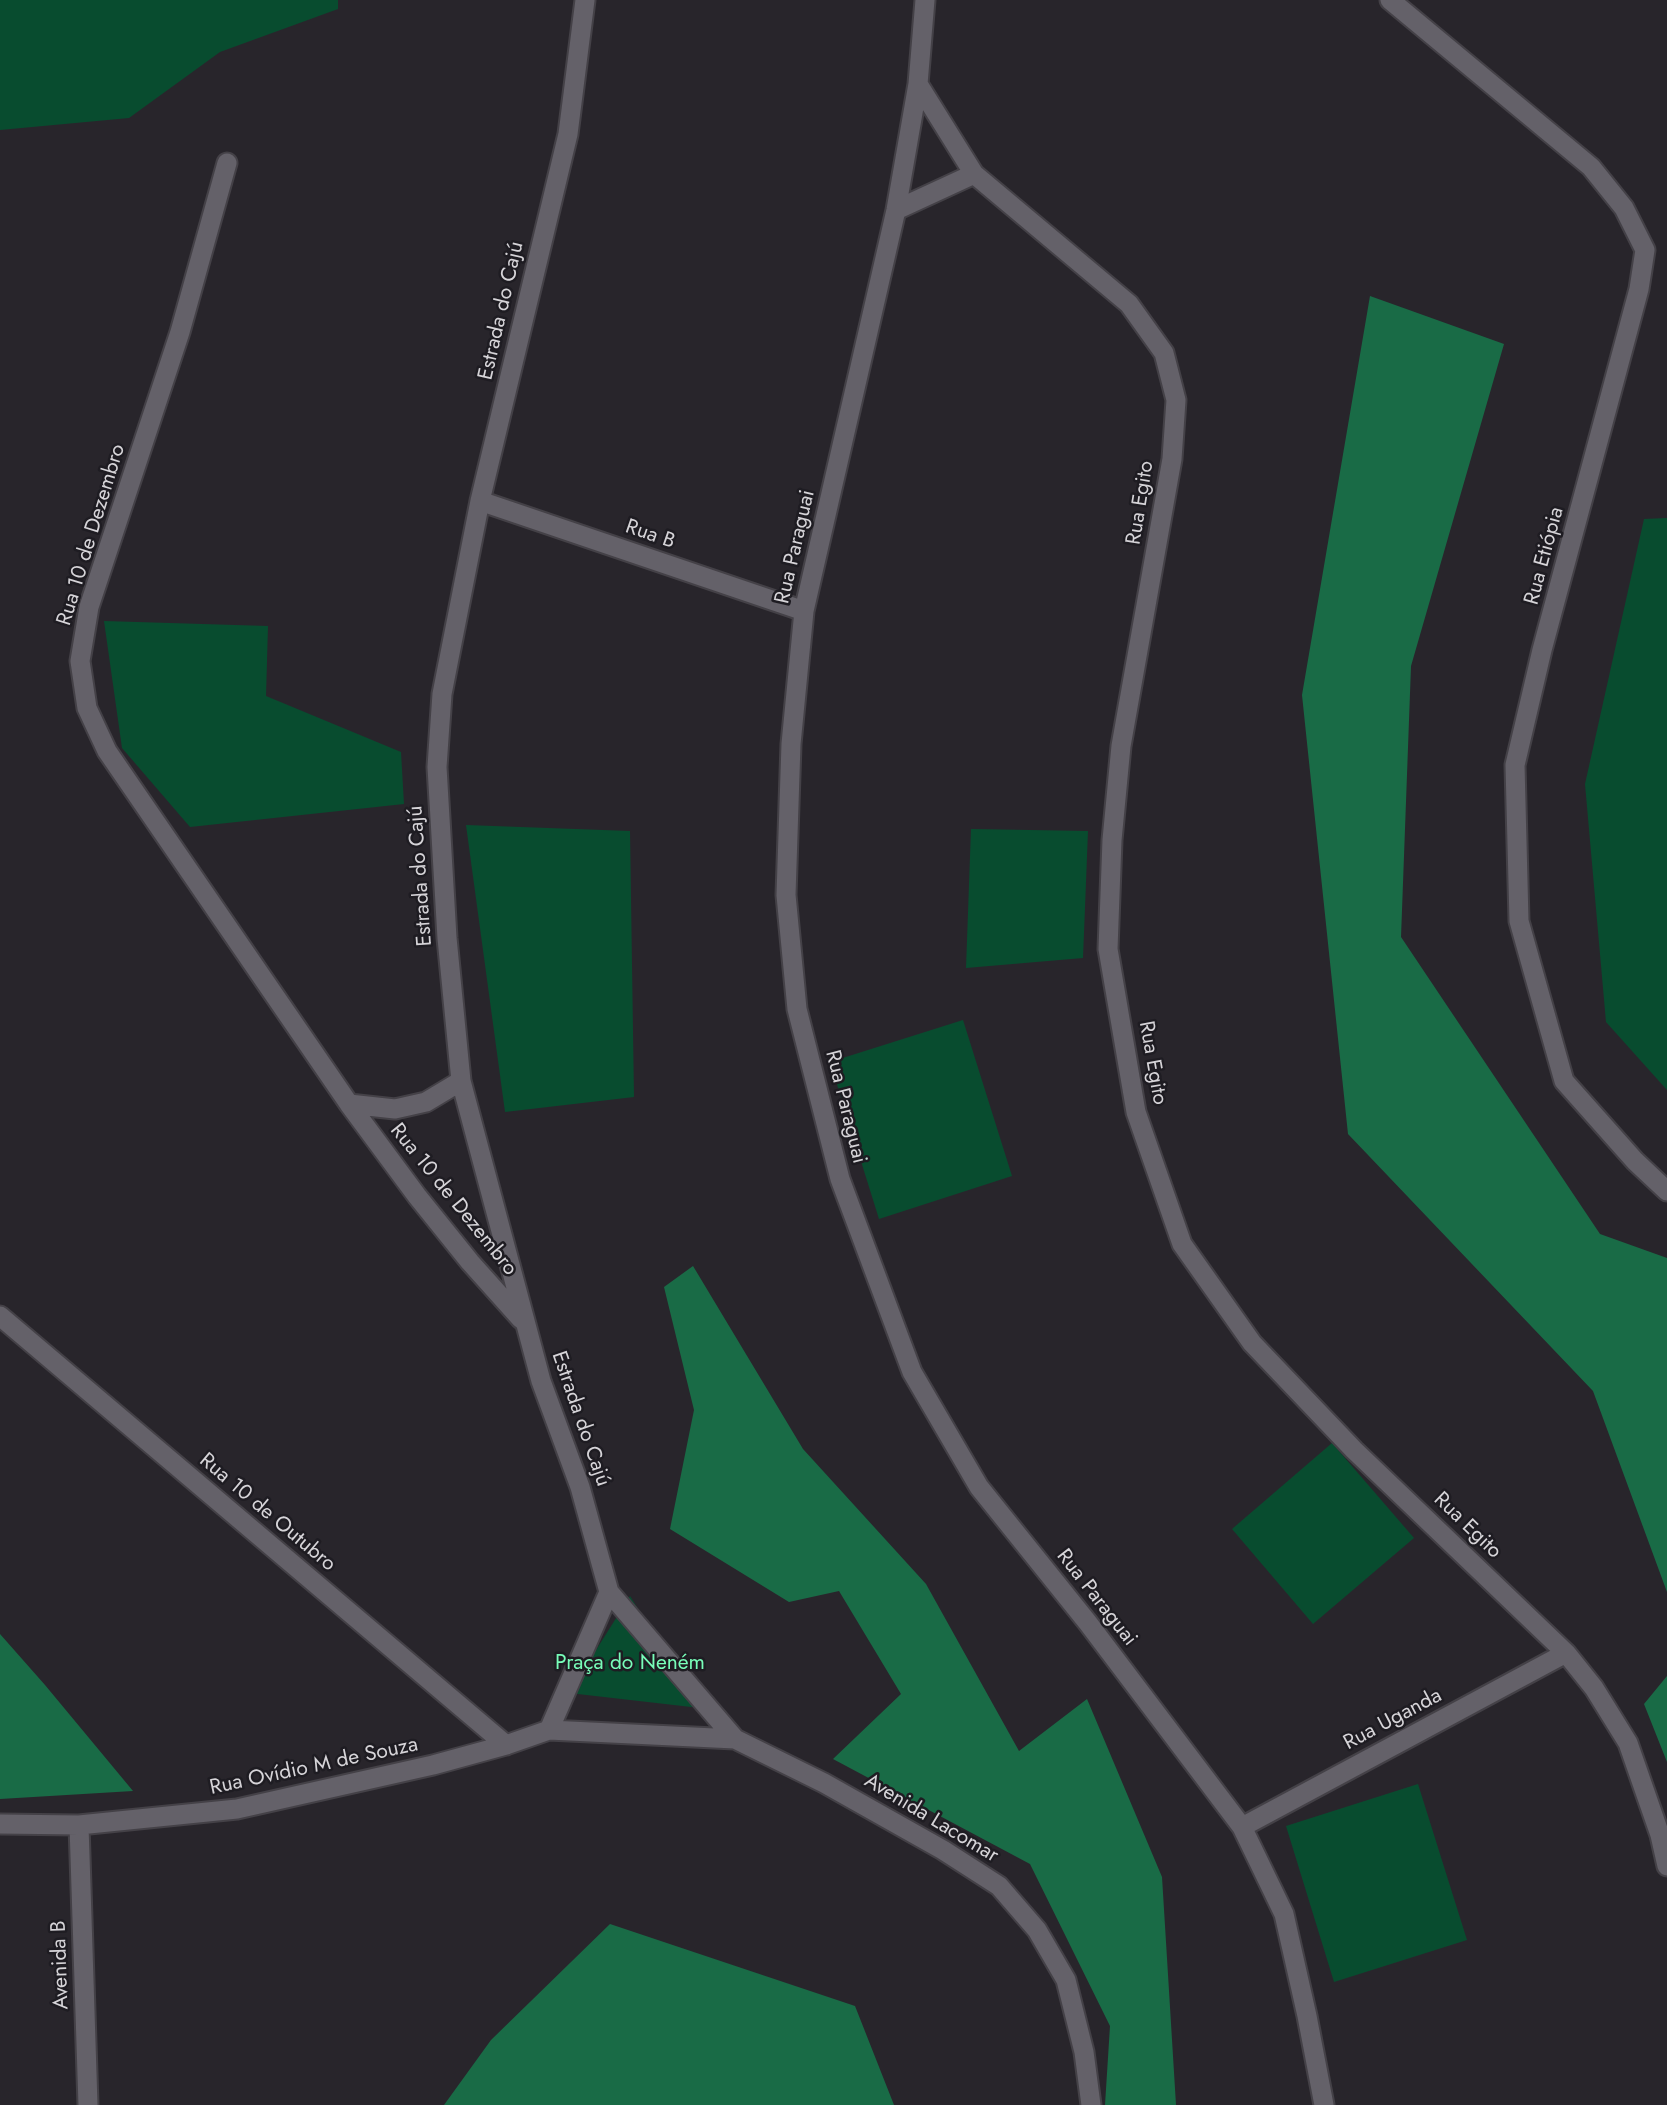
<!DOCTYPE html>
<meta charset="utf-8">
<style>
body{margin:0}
canvas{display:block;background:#28252b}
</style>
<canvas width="1667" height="2105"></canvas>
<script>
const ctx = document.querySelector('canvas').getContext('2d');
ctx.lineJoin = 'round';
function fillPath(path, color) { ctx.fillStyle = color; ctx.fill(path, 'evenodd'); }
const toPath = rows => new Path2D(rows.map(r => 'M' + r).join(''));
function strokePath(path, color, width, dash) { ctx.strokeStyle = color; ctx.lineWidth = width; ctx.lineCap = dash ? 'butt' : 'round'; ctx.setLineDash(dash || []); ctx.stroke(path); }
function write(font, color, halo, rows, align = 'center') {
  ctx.font = font + ' Jost,sans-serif'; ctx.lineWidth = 5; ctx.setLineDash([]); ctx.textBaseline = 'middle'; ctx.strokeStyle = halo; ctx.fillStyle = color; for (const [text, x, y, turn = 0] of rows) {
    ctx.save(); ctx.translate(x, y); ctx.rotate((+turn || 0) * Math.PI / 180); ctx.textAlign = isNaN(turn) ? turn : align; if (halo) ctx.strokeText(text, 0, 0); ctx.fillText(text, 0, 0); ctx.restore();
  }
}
const green = toPath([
 [0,0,338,0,338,9,220,52,129,118,0,130],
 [1667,518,1667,1090,1606,1022,1585,784,1644,519],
 [104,621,268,626,266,696,401,752,404,804,190,827,122,748],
 [466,825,630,831,634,1097,505,1112],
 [971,829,1088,831,1083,958,966,968],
 [963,1020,1012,1176,879,1219,830,1062],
 [1332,1443,1414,1538,1313,1624,1232,1529],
 [630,1596,700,1708,569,1693],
 [1418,1784,1467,1940,1334,1982,1286,1826]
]);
const forest = toPath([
 [1370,296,1504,344,1411,666,1401,937,1600,1234,1667,1258,1667,1592,1593,1391,1348,1134,1302,695],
 [693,1266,803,1449,926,1584,1019,1751,1087,1699,1162,1877,1176,2105,1105,2105,1110,2026,1030,1864,833,1759,901,1694,839,1591,789,1602,670,1529,694,1410,664,1287],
 [0,1634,45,1685,133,1791,0,1799],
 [1667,1676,1667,1762,1644,1704],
 [610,1924,855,2006,894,2105,444,2105,491,2040]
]);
const minor = toPath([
 [925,0,918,84,896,210,804,611,791,744,786,895,797,1009,840,1179,912,1372,979,1487,1088,1623,1242,1827,1284,1914,1307,2016,1324,2105],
 [1390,0,1591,167,1624,208,1645,250,1639,289,1542,650,1515,765,1519,921,1564,1081,1635,1161,1667,1191],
 [918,84,974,174,1129,304,1164,353,1176,400,1172,459,1121,746,1112,840,1108,949,1136,1112,1182,1244,1252,1343,1354,1450,1566,1653,1594,1688,1628,1743,1660,1835,1667,1866],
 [227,163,180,332,89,607,80,661,87,708,107,751,349,1104,417,1196,470,1262,521,1319],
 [896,210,974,174],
 [480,501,804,611],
 [349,1104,395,1109,426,1102,461,1081],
 [0,1316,506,1745],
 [609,1592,735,1739],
 [549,1730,609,1592,580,1487,541,1381,461,1081,447,938,437,767,442,694,480,501,568,134,585,0],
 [0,1824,79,1825,237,1809,433,1765,506,1745,549,1730,735,1739,824,1783,943,1850,999,1886,1037,1930,1066,1980,1084,2052,1091,2105],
 [79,1825,88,2105],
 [1242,1827,1566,1653]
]);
const streetNames = [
 ["Estrada do Cajú",502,311,-77],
 ["Rua Egito",1141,503,-81],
 ["Rua 10 de Dezembro",92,535,-73],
 ["Rua B",650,535,19],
 ["Rua Paraguai",796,547,-77],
 ["Rua Etiópia",1545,556,-75],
 ["Estrada do Cajú",421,876,-94],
 ["Rua Egito",1152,1063,80],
 ["Rua Paraguai",845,1107,76],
 ["Rua 10 de Dezembro",453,1200,51],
 ["Estrada do Cajú",580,1419,71],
 ["Rua 10 de Outubro",267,1513,40],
 ["Rua Egito",1467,1526,44],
 ["Rua Paraguai",1096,1598,52],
 ["Rua Uganda",1393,1720,-28],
 ["Rua Ovídio M de Souza",314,1767,-12],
 ["Avenida Lacomar",931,1819,31],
 ["Avenida B",61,1965,-92]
];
const parkNames = [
 ["Praça do Neném",630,1664]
];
fillPath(green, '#084c2f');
fillPath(forest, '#196b46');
strokePath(minor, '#444147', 23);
strokePath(minor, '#646169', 19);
write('21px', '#d6d4d8', '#1e1c22', streetNames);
write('21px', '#78fdb9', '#1e1c22', parkNames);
</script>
